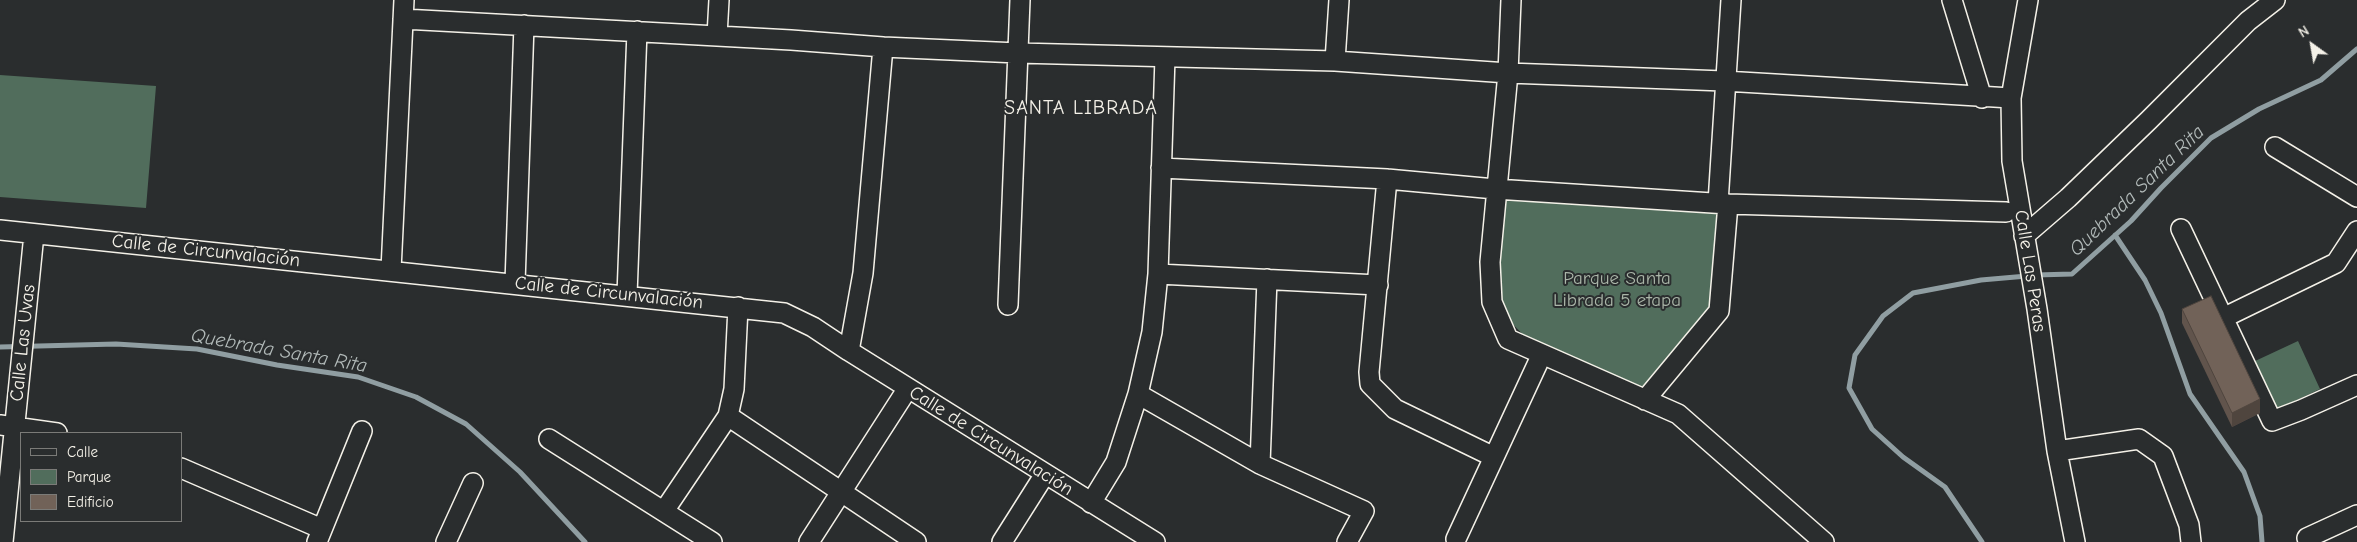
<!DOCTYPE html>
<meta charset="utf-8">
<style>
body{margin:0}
#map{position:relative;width:2357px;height:542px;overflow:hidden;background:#2a2d2e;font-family:"Comic Neue",sans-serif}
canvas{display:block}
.legend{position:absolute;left:20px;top:432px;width:162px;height:90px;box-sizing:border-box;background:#2a2d2e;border:1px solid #7b7b78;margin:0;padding:6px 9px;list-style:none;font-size:15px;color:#f4f1e8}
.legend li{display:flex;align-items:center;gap:10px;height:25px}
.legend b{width:25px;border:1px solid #7b7b78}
.north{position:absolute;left:2287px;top:20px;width:50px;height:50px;-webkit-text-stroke:4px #2a2d2e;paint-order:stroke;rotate:328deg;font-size:14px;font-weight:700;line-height:20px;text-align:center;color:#f4f1e8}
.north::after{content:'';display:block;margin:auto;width:18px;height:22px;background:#f4f1e8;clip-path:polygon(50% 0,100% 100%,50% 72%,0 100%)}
</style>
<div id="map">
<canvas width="2357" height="542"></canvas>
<ul class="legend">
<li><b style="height:6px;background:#2a2d2e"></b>Calle</li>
<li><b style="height:14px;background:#516d5c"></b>Parque</li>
<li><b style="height:14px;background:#716258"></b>Edificio</li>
</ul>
<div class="north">N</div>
</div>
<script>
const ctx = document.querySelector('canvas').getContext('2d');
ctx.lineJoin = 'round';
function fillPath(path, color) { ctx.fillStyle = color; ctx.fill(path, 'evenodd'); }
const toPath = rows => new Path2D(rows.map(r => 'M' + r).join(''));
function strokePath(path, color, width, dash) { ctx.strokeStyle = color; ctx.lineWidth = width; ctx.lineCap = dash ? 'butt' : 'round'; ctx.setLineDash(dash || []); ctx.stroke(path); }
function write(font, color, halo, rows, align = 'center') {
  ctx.font = font + ' "Comic Neue",sans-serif'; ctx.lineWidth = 4; ctx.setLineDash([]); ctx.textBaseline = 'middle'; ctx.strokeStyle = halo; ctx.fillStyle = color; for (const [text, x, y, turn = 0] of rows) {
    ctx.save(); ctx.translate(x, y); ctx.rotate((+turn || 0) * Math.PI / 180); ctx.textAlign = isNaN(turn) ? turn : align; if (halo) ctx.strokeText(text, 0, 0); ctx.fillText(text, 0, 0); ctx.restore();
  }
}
const green = toPath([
 [0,75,156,86,146,208,0,197],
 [1504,201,1718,203,1719,311,1645,400,1542,354,1492,303],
 [2298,341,2320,389,2276,410,2253,362]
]);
const stream = toPath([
 [2115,235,2145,280,2161,313,2190,394,2244,472,2260,516,2262,542],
 [2036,275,2072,274,2131,221,2161,188,2211,138,2259,109,2321,80,2357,49],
 [0,347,116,344,197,349,277,365,358,377,416,397,466,424,520,472,585,542],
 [1982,542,1945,487,1903,457,1872,429,1849,388,1855,355,1883,316,1913,293,1981,280,2027,276]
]);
const minor = toPath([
 [1511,0,1508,73,1490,262,1492,302,1508,339,1678,414,1824,542],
 [1952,0,1982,98],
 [2028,0,2011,98,2012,161,2037,309,2057,451,2075,542],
 [403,19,791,40,883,47,1018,53,1335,61,1508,73,1724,81,2011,98],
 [717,36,719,0],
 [1335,61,1339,0],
 [2275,147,2357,197],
 [1161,168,1387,179,1495,189,1728,204,2006,212],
 [1387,179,1369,372,1370,384,1395,409,1494,457],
 [1718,203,1731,0],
 [2181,229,2272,421,2301,410,2357,385],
 [0,230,784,313,813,327,849,351,1155,542],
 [2024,236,2068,198,2149,120,2248,21,2275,0],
 [391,270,404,0],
 [1158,274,1378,285],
 [515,283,524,25],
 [627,295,637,31],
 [1008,305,1020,0],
 [2223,318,2336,263,2357,231],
 [849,351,863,273,883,47],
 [1138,394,1260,464,1364,511,1347,542],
 [1645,400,1719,311,1728,204],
 [728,416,916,542],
 [0,425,57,433],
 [549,439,712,542],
 [2057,451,2139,439,2163,456,2189,525,2191,542],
 [1260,464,1267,279],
 [181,468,322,529],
 [1091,503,1116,462,1138,394,1152,332,1158,274,1165,57],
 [664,511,728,416,734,389,738,307],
 [2307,538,2357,515],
 [1456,539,1542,354],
 [3,542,34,234],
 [317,542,362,431],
 [446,542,473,483],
 [809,542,908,388],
 [1002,542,1045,474]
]);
const wall = toPath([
 [2182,309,2260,413,2232,427,2182,323]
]);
const shadedWall = toPath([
 [2260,399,2260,413,2232,427,2232,413]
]);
const building = toPath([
 [2211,296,2260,399,2232,413,2182,309,2211,296]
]);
const streetNames = [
 ["Calle de Circunvalación",206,251,6],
 ["Calle Las Peras",2030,271,81],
 ["Calle de Circunvalación",609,293,6],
 ["Calle Las Uvas",23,343,-84],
 ["Calle de Circunvalación",991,441,32]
];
const parkNames = [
 ["Parque Santa",1617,279],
 ["Librada 5 etapa",1617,301]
];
const neighbourhoodNames = [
 ["SANTA LIBRADA",1081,108]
];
const waterNames = [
 ["Quebrada Santa Rita",2137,191,-44],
 ["Quebrada Santa Rita",279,351,10]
];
fillPath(green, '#516d5c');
strokePath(stream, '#909ea2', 5);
strokePath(minor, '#f4f1e8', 22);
strokePath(minor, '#2a2d2e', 19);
fillPath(wall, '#61544c');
fillPath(shadedWall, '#4f453e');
fillPath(building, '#716258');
strokePath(building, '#4f453e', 1);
write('19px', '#f4f1e8', '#2a2d2e', streetNames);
write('19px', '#abb6a9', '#2a2d2e', parkNames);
ctx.letterSpacing = '1px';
write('20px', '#f4f1e8', '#2a2d2e', neighbourhoodNames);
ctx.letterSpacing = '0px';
write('italic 20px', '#b2bab9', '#2a2d2e', waterNames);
</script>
